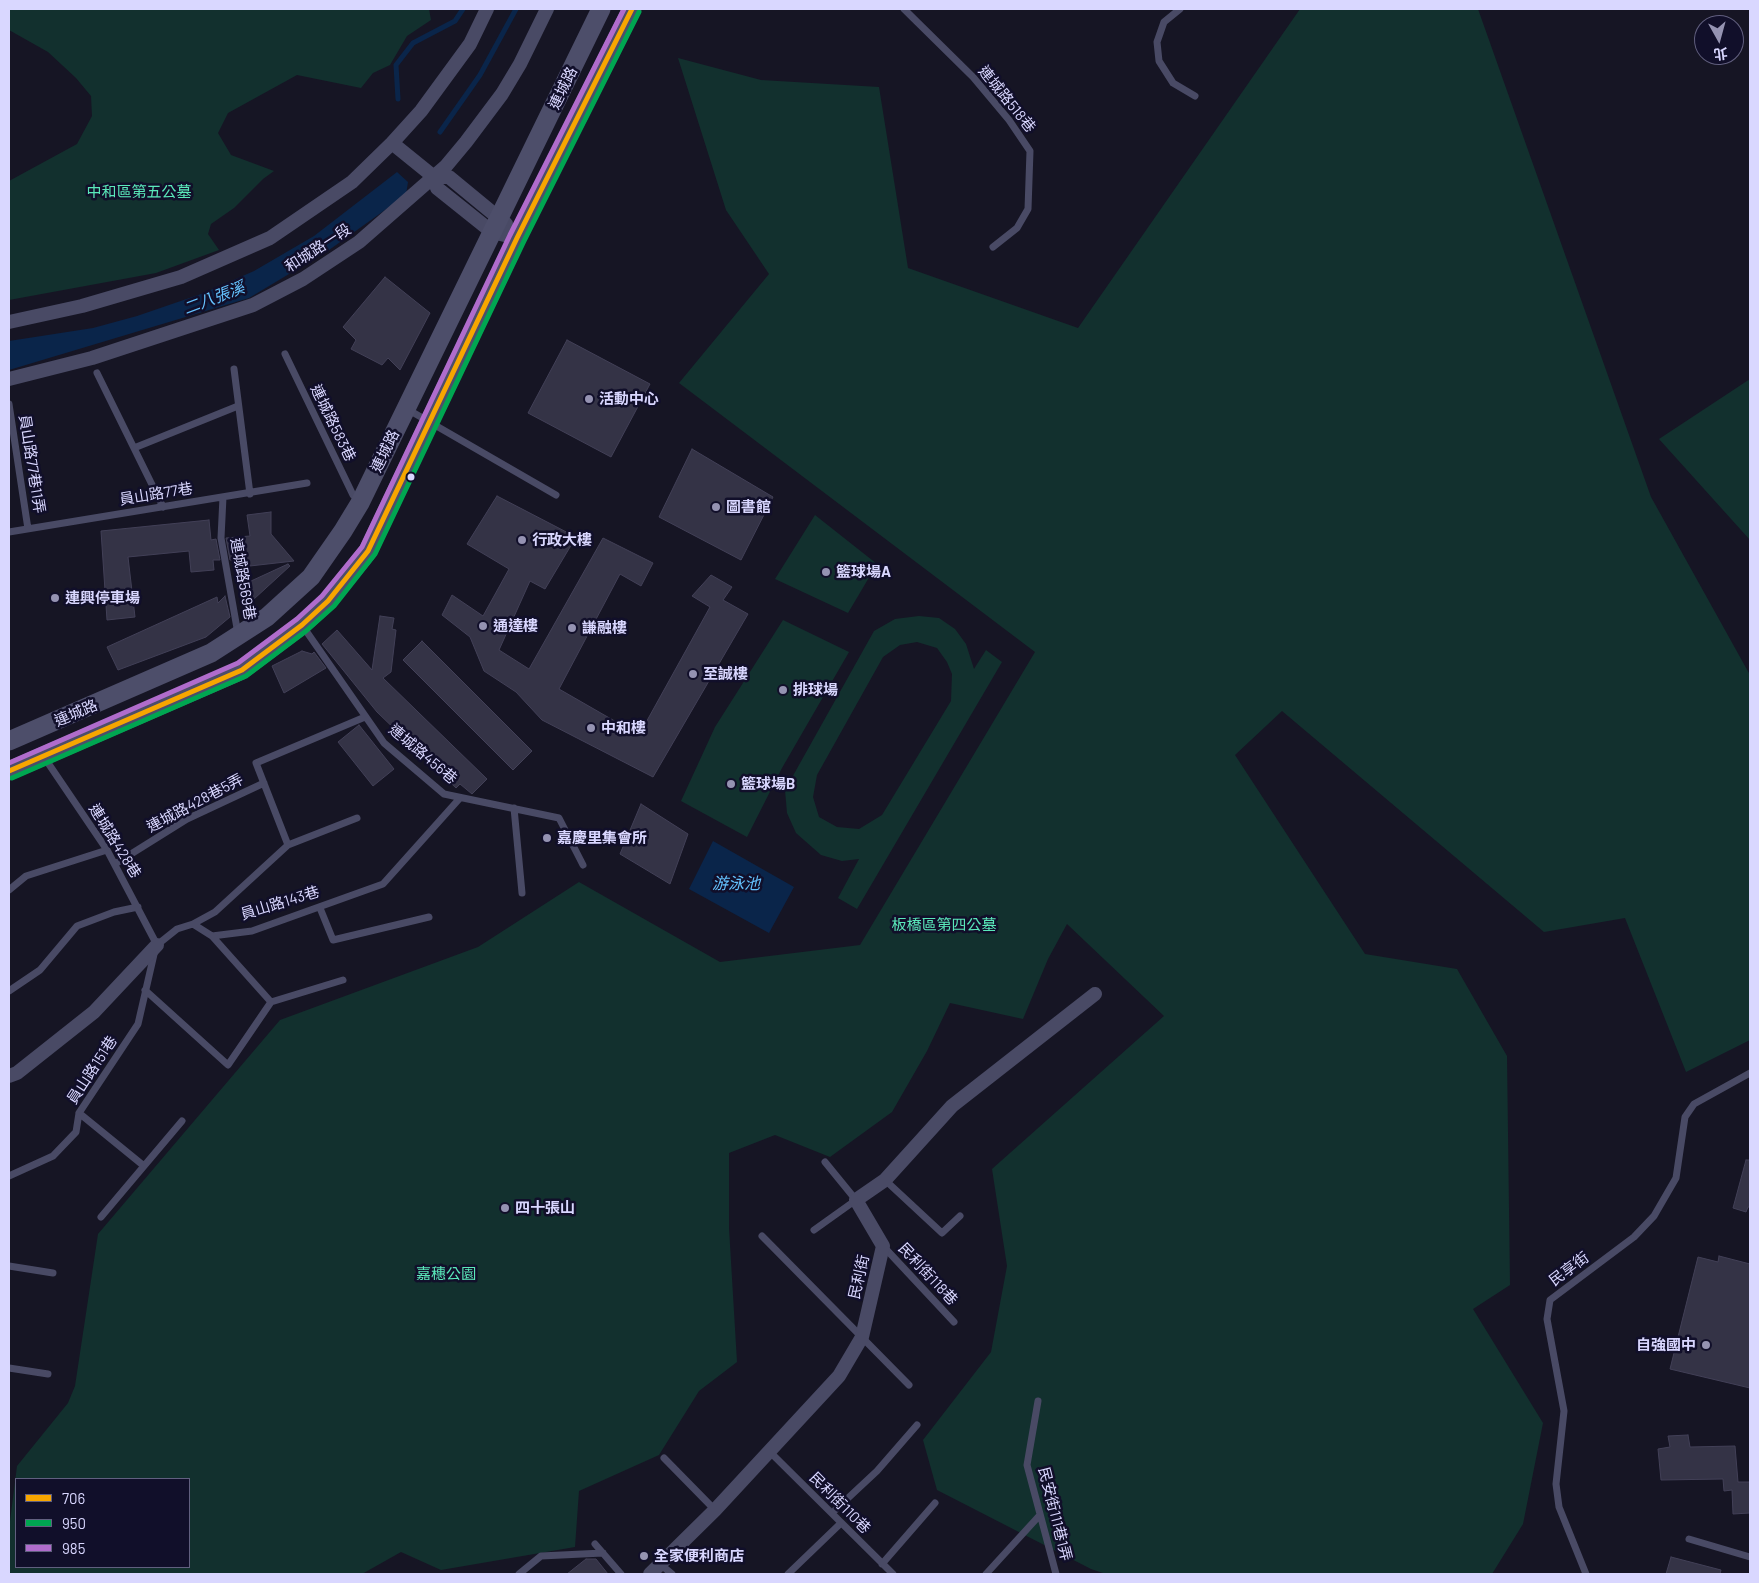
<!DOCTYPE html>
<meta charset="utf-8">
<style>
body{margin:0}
#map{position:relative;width:1759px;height:1583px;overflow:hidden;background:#161524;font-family:Barlow,"Noto Sans TC",sans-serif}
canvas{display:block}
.frame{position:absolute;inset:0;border:10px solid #d9d7ff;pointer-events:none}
.legend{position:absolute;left:15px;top:1478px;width:175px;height:90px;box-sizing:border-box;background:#110f2a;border:1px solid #615f7f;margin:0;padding:6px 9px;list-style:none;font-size:15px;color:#d9d7ff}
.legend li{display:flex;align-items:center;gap:10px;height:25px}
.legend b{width:25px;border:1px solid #615f7f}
.north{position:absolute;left:1694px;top:15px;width:50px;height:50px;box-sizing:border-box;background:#110f2a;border:1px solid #615f7f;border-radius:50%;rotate:173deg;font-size:14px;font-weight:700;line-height:20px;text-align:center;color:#d9d7ff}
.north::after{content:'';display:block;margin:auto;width:18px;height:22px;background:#9593b2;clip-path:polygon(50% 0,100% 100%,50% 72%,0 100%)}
</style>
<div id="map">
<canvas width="1759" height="1583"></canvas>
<div class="frame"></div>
<ul class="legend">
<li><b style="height:6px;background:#f7a600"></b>706</li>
<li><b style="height:6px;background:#00a651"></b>950</li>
<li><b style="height:6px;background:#b06ccc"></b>985</li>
</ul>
<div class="north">北</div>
</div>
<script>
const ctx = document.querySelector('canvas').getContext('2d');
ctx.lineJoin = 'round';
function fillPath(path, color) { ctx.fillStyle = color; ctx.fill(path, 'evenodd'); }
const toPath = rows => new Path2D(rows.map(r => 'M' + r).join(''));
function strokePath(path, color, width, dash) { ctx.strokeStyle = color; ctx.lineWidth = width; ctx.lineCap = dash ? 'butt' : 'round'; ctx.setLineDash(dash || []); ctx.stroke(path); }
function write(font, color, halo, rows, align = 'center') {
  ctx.font = font + ' Barlow,"Noto Sans TC",sans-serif'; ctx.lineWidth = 5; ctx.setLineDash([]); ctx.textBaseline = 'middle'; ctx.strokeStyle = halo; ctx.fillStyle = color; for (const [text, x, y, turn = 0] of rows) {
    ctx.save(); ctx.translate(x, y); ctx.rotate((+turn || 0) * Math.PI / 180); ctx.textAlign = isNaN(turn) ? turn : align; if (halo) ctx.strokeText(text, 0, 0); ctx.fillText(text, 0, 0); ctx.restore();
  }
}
const green = toPath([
 [9,9,429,9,431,20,407,36,390,65,373,73,361,88,297,75,228,113,218,133,231,155,274,171,263,179,234,208,211,224,208,234,219,250,156,273,9,300,9,181,77,144,92,116,91,96,76,78,48,52,9,30],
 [1300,9,1478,9,1651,497,1750,675,1750,1040,1686,1072,1625,918,1544,932,1282,711,1235,755,1365,954,1457,969,1507,1056,1510,1285,1473,1309,1543,1423,1523,1524,1492,1574,1106,1574,1091,1569,937,1490,923,1440,991,1352,1007,1266,992,1169,1164,1016,1067,924,1048,959,1023,1019,950,1003,927,1051,892,1112,830,1157,775,1135,729,1153,729,1228,737,1362,699,1391,659,1455,579,1491,575,1547,441,1570,401,1552,362,1574,9,1574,9,1529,17,1466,68,1403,75,1386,98,1234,280,1020,478,947,579,882,720,962,860,945,1035,652,679,383,769,274,726,210,678,58,761,80,879,87,908,268,1078,328],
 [16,1479,189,1479,189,1567,16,1567],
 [1750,379,1750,540,1659,439],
 [815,515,877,564,848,613,775,579],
 [919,616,939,618,955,629,966,644,974,669,986,650,1002,662,857,909,838,898,859,859,842,861,821,855,796,833,787,813,785,790,874,631,895,619],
 [917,642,937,648,947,662,952,674,951,701,882,815,859,829,837,827,819,817,813,797,817,775,883,657,900,645],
 [783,620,849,652,782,768,747,837,681,801,715,727]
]);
const water = toPath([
 [397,172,408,182,406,195,329,250,249,298,9,370,9,341,93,328,137,316,204,293,254,271,314,236],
 [713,841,794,887,769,933,689,889]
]);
const stream = toPath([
 [398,99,396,65,413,43,455,21,463,9],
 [440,132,480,75,516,9]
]);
const building = toPath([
 [385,277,430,313,400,370,388,358,382,365,351,349,356,340,343,327,385,277],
 [567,340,650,384,611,457,528,413,567,340],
 [692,449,773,497,741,560,659,517,692,449],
 [497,496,576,537,545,589,530,581,499,650,529,669,603,538,653,563,641,586,620,574,559,689,639,735,710,607,692,596,711,575,732,587,723,600,748,614,653,777,542,720,516,692,484,671,470,637,442,615,452,595,483,616,509,569,467,544,497,496],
 [271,512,271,534,294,561,241,567,235,560,230,560,226,538,250,536,247,515,271,512],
 [209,520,211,540,216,539,220,560,213,560,214,570,191,572,189,551,128,557,135,617,107,620,101,531,209,520],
 [288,564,290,566,254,599,249,599,238,587,288,564],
 [225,596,230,617,206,637,118,670,107,647,217,597,218,603,225,596],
 [380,616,394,618,392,629,396,630,391,672,383,678,487,779,472,794,460,784,456,788,377,712,322,644,337,630,372,670,380,616],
 [422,641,532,751,513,770,403,660,422,641],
 [302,651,312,654,314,652,326,668,284,693,272,666,302,651],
 [359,725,394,769,373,786,338,742,359,725],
 [641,804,688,834,670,884,620,854,641,804],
 [1746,1160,1750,1160,1750,1207,1748,1207,1746,1212,1733,1208,1746,1160],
 [1719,1256,1750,1264,1750,1388,1670,1369,1698,1257,1718,1262,1719,1256],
 [1688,1435,1690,1447,1735,1446,1738,1482,1750,1482,1750,1513,1733,1514,1732,1490,1724,1491,1723,1479,1661,1480,1658,1449,1670,1447,1668,1436,1688,1435],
 [1671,1557,1721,1570,1720,1574,1666,1574,1671,1557],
 [586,1559,596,1559,608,1574,567,1574,586,1559]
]);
const service = toPath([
 [904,9,973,77,1009,120,1030,151,1028,209,1017,228,993,247],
 [1180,9,1164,22,1157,42,1159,61,1173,83,1195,96],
 [285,354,353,495,360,502],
 [234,369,250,494],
 [97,373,163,507],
 [9,404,28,529],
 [407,409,556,495],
 [134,448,238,406],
 [223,497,221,538,238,634],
 [9,532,307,483],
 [302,625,384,743,444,794,559,818,583,865],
 [44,757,107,850,157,945],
 [514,808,522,893],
 [357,818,288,845,256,763,365,717],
 [115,864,187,819,264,783],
 [9,890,26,876,107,850],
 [320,908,333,940,429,917],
 [193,924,215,912,288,845],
 [212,936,271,1002,343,980],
 [157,945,177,929,193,924,212,936,252,931,383,884,460,798],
 [145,990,228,1065,271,1002],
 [9,991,40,970,77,926,114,912,138,907],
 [79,1113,144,1166],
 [9,1176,53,1156,76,1132,79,1113,138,1024,155,950],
 [885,1180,942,1233,960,1216],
 [101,1217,182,1121],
 [814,1230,856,1200,825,1162],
 [762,1236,909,1385],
 [883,1246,954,1322],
 [9,1266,53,1273],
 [9,1368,48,1374],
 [1038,1401,1027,1465,1056,1574],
 [769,1451,893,1574],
 [664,1458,715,1510],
 [832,1513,877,1471,917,1425],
 [1689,1539,1750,1557],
 [595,1544,621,1574],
 [660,1564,672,1574],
 [882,1564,935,1503],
 [519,1574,541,1556,603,1553],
 [788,1574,841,1523],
 [986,1574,1039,1516],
 [1586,1574,1559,1507,1556,1484,1564,1411,1547,1319,1550,1300,1634,1237,1654,1216,1676,1178,1685,1117,1694,1104,1750,1073]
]);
const minor = toPath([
 [392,143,434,177],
 [434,177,437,188,492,232,517,238],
 [434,177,449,177,506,224],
 [9,322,82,306,181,277,270,238,352,182,392,143,421,111,470,44,487,9],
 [9,379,92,358,253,305,303,279,359,242,446,166,466,142,502,94,520,64,547,9],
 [9,1076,17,1073,94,1012,157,945],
 [650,1574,715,1510,839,1376,862,1337,883,1246,856,1200,885,1180,952,1106,1095,994]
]);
const secondary = toPath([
 [9,741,211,653,267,617,311,577,343,531,360,503,601,9],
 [9,771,242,670,302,625,328,601,368,551,517,238,632,9]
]);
const bus1 = toPath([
 [9,771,242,670,302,625,328,601,368,551,517,238,632,9]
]);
const bus2 = toPath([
 [12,778,246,676,306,631,334,606,375,554,524,241,639,12]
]);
const bus3 = toPath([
 [9,763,238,663,297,619,322,596,362,547,510,235,624,9]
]);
const markers = [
 [589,399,5,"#9593b2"],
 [411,477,4.5,"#d9d7ff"],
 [716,507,5,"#9593b2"],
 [522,540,5,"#9593b2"],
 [826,572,5,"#9593b2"],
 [55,598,5,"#9593b2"],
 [483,626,5,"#9593b2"],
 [572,628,5,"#9593b2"],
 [693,674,5,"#9593b2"],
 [783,690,5,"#9593b2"],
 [591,728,5,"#9593b2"],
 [731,784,5,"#9593b2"],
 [547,838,5,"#9593b2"],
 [505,1208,5,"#9593b2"],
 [1706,1345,5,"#9593b2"],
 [644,1556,5,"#9593b2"]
];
const streetNames = [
 ["連城路",563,88,-64],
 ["連城路518巷",1007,99,51],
 ["和城路一段",318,248,-33],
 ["連城路583巷",333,423,64],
 ["連城路",385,451,-64],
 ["員山路77巷11弄",32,464,81],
 ["員山路77巷",156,494,-9],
 ["連城路569巷",243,579,80],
 ["連城路",76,713,-23],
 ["連城路456巷",423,754,40],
 ["連城路428巷5弄",195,803,-28],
 ["連城路428巷",115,841,58],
 ["員山路143巷",280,903,-17],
 ["員山路151巷",92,1070,-57],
 ["民享街",1569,1269,-37],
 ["民利街118巷",928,1274,47],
 ["民利街",859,1277,-77],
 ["民利街110巷",840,1503,45],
 ["民安街111巷1弄",1055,1514,76]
];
const parkNames = [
 ["中和區第五公墓",139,192],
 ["板橋區第四公墓",944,925],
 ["嘉穗公園",446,1274]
];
const poiNames = [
 ["活動中心",599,399],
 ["圖書館",726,507],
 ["行政大樓",532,540],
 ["籃球場A",836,572],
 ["連興停車場",65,598],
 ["通達樓",493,626],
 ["謙融樓",582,628],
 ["至誠樓",703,674],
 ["排球場",793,690],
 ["中和樓",601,728],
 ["籃球場B",741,784],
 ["嘉慶里集會所",557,838],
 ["四十張山",515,1208],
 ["自強國中",1696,1345,"right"],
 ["全家便利商店",654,1556]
];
const waterNames = [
 ["二八張溪",214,298,-21],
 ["游泳池",736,884]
];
fillPath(green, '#12302e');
fillPath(water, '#0a254a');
strokePath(stream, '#0a254a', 5);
fillPath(building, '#343346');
strokePath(building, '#424057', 1);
strokePath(service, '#494a65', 7);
strokePath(minor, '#494a65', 14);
strokePath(secondary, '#4d4e6a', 19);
strokePath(bus1, '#f7a600', 5);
strokePath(bus2, '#00a651', 5);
strokePath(bus3, '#b06ccc', 5);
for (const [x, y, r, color] of markers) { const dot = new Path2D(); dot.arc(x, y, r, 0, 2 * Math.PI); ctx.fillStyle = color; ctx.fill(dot); strokePath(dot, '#110f2a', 2); }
write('15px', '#d9d7ff', '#110f2a', streetNames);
write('15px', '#5ae8ba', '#110f2a', parkNames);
write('bold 15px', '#d9d7ff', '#110f2a', poiNames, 'left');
write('italic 16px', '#65c3ff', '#110f2a', waterNames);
</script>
